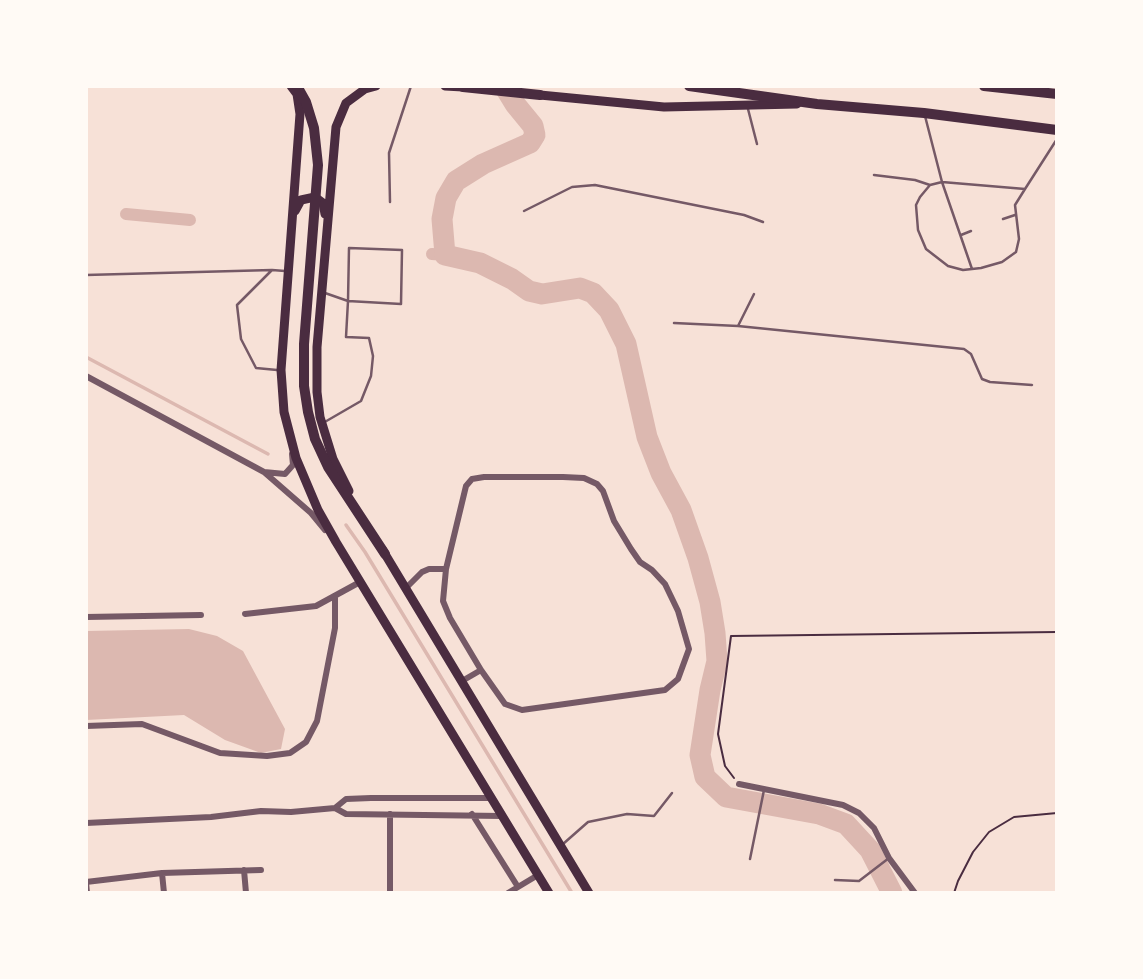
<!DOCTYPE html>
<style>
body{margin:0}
#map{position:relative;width:1143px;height:979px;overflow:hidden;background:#f7e1d7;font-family:"PT Sans Narrow",sans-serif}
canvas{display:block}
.frame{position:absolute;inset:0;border:88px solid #fffaf5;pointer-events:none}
</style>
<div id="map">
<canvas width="1143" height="979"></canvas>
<div class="frame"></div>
</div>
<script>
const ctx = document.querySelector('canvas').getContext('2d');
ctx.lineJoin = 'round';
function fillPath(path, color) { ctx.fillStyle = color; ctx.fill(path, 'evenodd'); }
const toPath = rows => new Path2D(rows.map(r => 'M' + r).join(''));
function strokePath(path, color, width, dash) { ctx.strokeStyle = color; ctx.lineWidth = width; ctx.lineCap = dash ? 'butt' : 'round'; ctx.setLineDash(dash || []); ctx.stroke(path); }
const water = toPath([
 [189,629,217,636,243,651,285,729,281,749,261,753,225,740,184,715,86,720,86,631]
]);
const stream = toPath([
 [86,357,268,454],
 [346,525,365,552,572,893]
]);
const canal = toPath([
 [126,214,190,220],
 [432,254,445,255]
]);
const river = toPath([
 [504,86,515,104,533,126,535,135,530,143,483,164,456,181,446,198,442,219,445,255,480,263,512,279,529,291,542,294,580,288,593,293,609,310,626,344,647,437,661,473,681,510,698,558,710,602,715,633,717,661,710,690,700,755,705,777,726,797,819,814,846,824,870,850,892,893]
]);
const path = toPath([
 [734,778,725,766,718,734,731,636,1057,632],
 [954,893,958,881,973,852,989,832,1014,817,1057,813]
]);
const service = toPath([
 [748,109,757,144],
 [925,116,942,182,1025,189,1057,139],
 [874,175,915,180,930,185],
 [390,202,389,153,411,86],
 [524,211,572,187,595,185,744,215,763,222],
 [1003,219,1015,215],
 [961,235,971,231],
 [972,269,963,270,948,266,926,249,918,230,916,205,920,197,930,185,942,182,972,269,981,268,1002,262,1016,252,1019,239,1015,205,1025,189],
 [86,275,272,270],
 [674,323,738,326,964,349,971,354,982,379,990,382,1032,385],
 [738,326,754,294],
 [277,370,256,368,241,339,237,305,272,270,285,271],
 [323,423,361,401,371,376,373,356,369,338,346,337,348,301,349,248,402,250,401,304,348,301,325,293],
 [563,844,588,822,627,814,654,816,672,793],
 [750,859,764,790],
 [835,880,859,881,889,858]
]);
const minor = toPath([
 [86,376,264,472],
 [292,454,293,465,285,474,264,472,311,513,325,530],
 [406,588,422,572,429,569,446,569],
 [245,614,316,606,360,582],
 [86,617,201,615],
 [462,681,481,670,505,704,522,710,665,690,678,679,689,649,678,611,665,584,652,570,640,562,631,549,614,521,603,491,597,484,584,478,563,477,484,477,472,479,466,486,446,569,443,601,450,618,481,670],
 [86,726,142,724,220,753,267,756,290,753,306,742,317,721,335,628,335,596],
 [739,784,843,805,859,813,874,828,889,858,915,893],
 [335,808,346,814,502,816],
 [390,814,390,893],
 [472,814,518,887],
 [86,823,211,817,261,811,291,812,335,808,346,799,371,798,491,798],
 [244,870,246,893],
 [162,873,164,893],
 [86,882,162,873,261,870],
 [86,882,87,893],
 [508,893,538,875]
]);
const secondary = toPath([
 [291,86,297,94,300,114,281,370,284,412,296,458,318,510,336,542,549,893],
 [445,86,463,87],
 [540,95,664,107,797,104],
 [295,211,301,200,315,197,323,203,325,214],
 [349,491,333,459,320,417,317,392,317,347,336,127,346,103,365,89,376,86],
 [382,549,589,893]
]);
const trunk = toPath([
 [689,86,817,104,924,113,1057,130],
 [984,86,1057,94],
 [463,87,540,95]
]);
const motorway = toPath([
 [297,86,306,102,314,128,318,165,304,344,304,386,308,412,315,439,328,467,385,554]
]);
fillPath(water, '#dcb8b0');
strokePath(stream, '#dcb8b0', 3.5);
strokePath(canal, '#dcb8b0', 12);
strokePath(river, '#dcb8b0', 21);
strokePath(path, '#4a2c40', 2);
strokePath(service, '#755966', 2.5);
strokePath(minor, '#755966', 6);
strokePath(secondary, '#4a2c40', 9);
strokePath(trunk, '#4a2c40', 10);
strokePath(motorway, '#4a2c40', 10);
</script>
